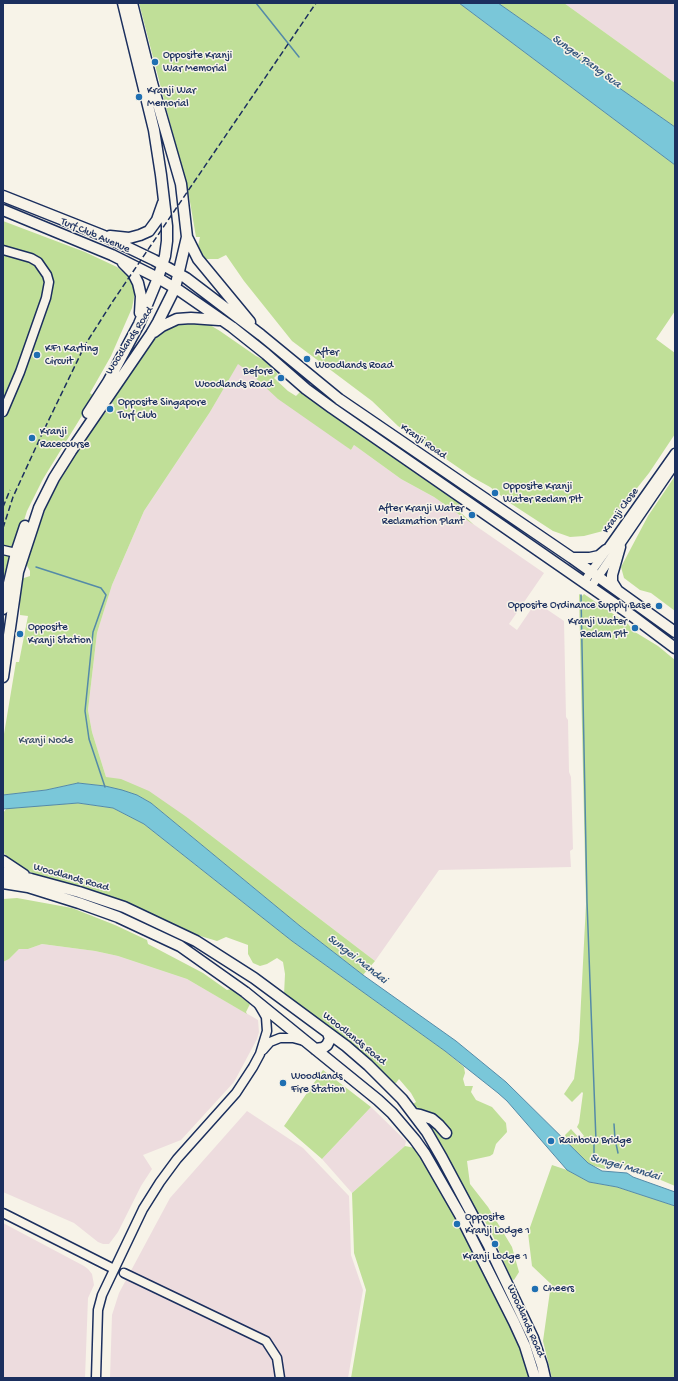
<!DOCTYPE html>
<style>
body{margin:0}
#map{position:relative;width:678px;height:1381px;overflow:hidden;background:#f7f3e8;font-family:"Gochi Hand",sans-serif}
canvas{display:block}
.frame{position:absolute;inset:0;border:4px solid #1b2f5e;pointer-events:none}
</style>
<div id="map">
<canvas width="678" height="1381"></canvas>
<div class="frame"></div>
</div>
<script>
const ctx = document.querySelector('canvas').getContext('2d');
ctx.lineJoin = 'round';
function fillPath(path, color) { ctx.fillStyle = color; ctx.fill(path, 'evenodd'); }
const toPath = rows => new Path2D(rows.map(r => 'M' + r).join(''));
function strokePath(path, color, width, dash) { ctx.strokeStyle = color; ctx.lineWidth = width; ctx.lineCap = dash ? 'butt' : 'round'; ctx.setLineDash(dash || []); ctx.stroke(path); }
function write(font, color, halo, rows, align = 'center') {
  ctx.font = font + ' "Gochi Hand",sans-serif'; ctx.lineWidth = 3; ctx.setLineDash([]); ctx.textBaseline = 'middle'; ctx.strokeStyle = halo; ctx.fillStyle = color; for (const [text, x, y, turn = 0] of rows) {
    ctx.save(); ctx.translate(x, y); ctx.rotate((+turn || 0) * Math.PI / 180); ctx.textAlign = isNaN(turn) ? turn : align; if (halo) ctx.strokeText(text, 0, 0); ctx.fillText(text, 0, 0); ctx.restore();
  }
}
const built = toPath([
 [564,3,675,3,675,83],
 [238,363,351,450,354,445,401,479,434,497,544,573,509,624,517,630,536,602,564,621,566,717,568,720,569,772,571,777,573,849,570,851,571,867,439,870,375,961,188,818,106,777,92,732,88,710,97,633,112,585,144,511,210,412],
 [42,944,95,951,118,956,187,979,258,1020,259,1032,257,1039,234,1082,181,1140,143,1155,152,1169,141,1186,118,1232,109,1244,103,1244,98,1242,74,1223,3,1192,3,962,9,959,19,949,28,949],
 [371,1107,406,1141,405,1146,352,1193,322,1159],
 [247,1111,303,1148,349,1196,351,1255,363,1290,348,1378,110,1378,112,1315,119,1293,170,1198],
 [3,1223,84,1266,88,1269,92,1274,94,1285,88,1298,85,1378,3,1378]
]);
const green = toPath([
 [139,3,459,3,675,165,675,311,656,339,675,353,675,434,649,473,603,531,584,536,570,537,553,531,510,503,490,487,472,477,398,426,372,401,292,341,244,281,226,255,218,259,204,259,198,246,200,237,196,237,189,196],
 [498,3,564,3,675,83,675,127],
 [3,221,85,252,117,267,129,277,133,283,135,292,132,308,111,356,90,393,94,396,43,479,27,511,15,548,3,591],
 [199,322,210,325,220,331,256,356,264,360,278,374,274,378,288,391,296,396,300,392,309,397,460,502,458,510,474,525,434,497,401,479,354,445,351,450,278,399,249,372,238,364,210,412,144,511,112,585,97,633,88,710,92,732,106,777,121,779,149,791,188,818,375,961,363,975,300,926,151,803,137,795,105,786,78,783,46,790,3,795,3,740,16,662,19,662,28,616,20,615,20,586,21,579,30,576,30,571,26,564,48,501,68,466,99,419,108,410,110,411,114,405,112,403,115,395,153,338,160,332,177,323],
 [675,476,675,611,651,593,640,590,624,578,621,567,648,516],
 [579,594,582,596,584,594,628,624,635,632,658,646,675,660,675,1186,630,1167,618,1164,608,1166,608,1170,594,1166,588,1163,570,1145,565,1135,571,1129,580,1139,584,1136,577,1127,579,1123,583,1093,582,1092,572,1102,564,1094,574,1079,579,1041,586,904],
 [78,803,113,808,144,824,292,941,445,1051,464,1067,465,1073,463,1079,465,1086,473,1086,471,1092,476,1100,492,1107,506,1123,507,1132,496,1144,493,1154,490,1156,467,1161,470,1184,488,1207,512,1247,519,1272,514,1280,511,1279,493,1236,482,1216,477,1217,410,1106,416,1102,411,1093,399,1079,396,1083,391,1083,284,995,285,974,283,962,277,958,267,964,260,966,253,963,248,954,248,945,226,937,217,941,187,932,112,898,81,886,39,876,14,864,3,852,3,813,7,808],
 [17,898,72,908,115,925,147,940,148,944,203,973,227,990,231,989,250,1004,246,1012,247,1014,187,979,118,956,95,951,42,944,28,949,19,949,9,959,3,962,3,899],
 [323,1070,371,1107,322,1159,284,1126],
 [405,1146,415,1148,438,1186,456,1219,453,1221,457,1228,459,1227,510,1323,526,1362,530,1378,351,1378,366,1290,354,1253,352,1193],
 [552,1165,567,1170,589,1182,617,1187,675,1206,675,1378,552,1378,543,1341,551,1284,532,1266,528,1233]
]);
const water = toPath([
 [459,3,498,3,675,127,675,165,459,3],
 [78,783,105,786,122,790,137,795,151,803,300,926,363,975,456,1041,506,1082,588,1163,602,1171,627,1173,633,1177,675,1192,675,1206,617,1187,589,1182,567,1170,507,1101,498,1093,445,1051,292,941,144,824,113,808,78,803,3,809,3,795,46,790,78,783]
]);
const stream = toPath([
 [256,3,299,57],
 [36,567,101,588,106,595,93,632,85,711,89,739,105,787],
 [581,595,587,902,596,1141,594,1145,594,1156],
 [614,1124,615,1139,618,1153]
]);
const minor = toPath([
 [3,250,31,258,38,262,47,275,49,282,46,298,20,372,3,412],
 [3,550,16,553],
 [584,582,675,453],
 [591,587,675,464],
 [263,1050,270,1042,280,1038,293,1038,304,1041],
 [3,1213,114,1269],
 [124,1273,266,1341,277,1358,280,1378],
 [96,1378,98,1310,102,1295,143,1209,160,1182,177,1159,236,1093,253,1067,260,1054,267,1031,266,1017,259,1005]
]);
const major = toPath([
 [3,196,104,236,154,260,186,278,261,335,339,399,572,558,675,632],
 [3,210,112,255,158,278,180,291,232,327,266,354,306,389,332,408,631,615,675,648],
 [110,236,129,238,140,235,149,231,157,220,163,203],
 [187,237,198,259,250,322],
 [123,263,133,273,138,283,141,296,140,313],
 [154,332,162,326,177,319,191,318,219,320],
 [88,413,108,382,139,324,158,278,165,256,167,241,167,226,161,175,154,130,123,3],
 [572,558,590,558,599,556,606,550],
 [617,590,612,582,612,575,620,547],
 [3,609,16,553,25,526],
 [3,677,18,572,39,508,54,478,71,451,151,334,158,322,175,288,187,237,181,184,152,83,132,3],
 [3,861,24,875],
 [3,873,31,879,79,892,124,907,196,941,254,978,346,1046,368,1065,402,1099,427,1132,442,1158,489,1246,533,1338,542,1365,545,1378],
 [3,883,28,887,79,903,118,917,180,946,245,992,378,1100,392,1113,415,1140,425,1154,460,1215,514,1322,525,1346,535,1378],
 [315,1049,323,1048,327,1045,330,1039,328,1033],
 [414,1114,420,1115,432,1119,439,1125,446,1133]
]);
const rail = toPath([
 [3,507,10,490],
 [3,528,13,497,42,434,85,345,113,301,316,3]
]);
const markers = [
 [155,62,4,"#1f6fb2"],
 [139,97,4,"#1f6fb2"],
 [37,355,4,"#1f6fb2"],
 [307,359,4,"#1f6fb2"],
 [281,378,4,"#1f6fb2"],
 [110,409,4,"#1f6fb2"],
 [32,438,4,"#1f6fb2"],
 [495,493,4,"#1f6fb2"],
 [472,515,4,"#1f6fb2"],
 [659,606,4,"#1f6fb2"],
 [635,628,4,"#1f6fb2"],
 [20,634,4,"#1f6fb2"],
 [283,1083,4,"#1f6fb2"],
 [551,1141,4,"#1f6fb2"],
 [457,1224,4,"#1f6fb2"],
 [495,1244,4,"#1f6fb2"],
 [535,1289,4,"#1f6fb2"]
];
const poiNames = [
 ["Opposite Kranji",163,56],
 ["War Memorial",163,69],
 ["Kranji War",147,91],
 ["Memorial",147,104],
 ["KF1 Karting",45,349],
 ["Circuit",45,362],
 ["After",315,353],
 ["Woodlands Road",315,366],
 ["Before",273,372,"right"],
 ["Woodlands Road",273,385,"right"],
 ["Opposite Singapore",118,403],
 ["Turf Club",118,416],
 ["Kranji",40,432],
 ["Racecourse",40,445],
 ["Opposite Kranji",503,487],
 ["Water Reclam Plt",503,500],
 ["After Kranji Water",464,509,"right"],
 ["Reclamation Plant",464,522,"right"],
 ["Opposite Ordinance Supply Base",651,606,"right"],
 ["Kranji Water",627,622,"right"],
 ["Reclam Plt",627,635,"right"],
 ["Opposite",28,628],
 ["Kranji Station",28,641],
 ["Woodlands",291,1077],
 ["Fire Station",291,1090],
 ["Rainbow Bridge",559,1141],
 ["Opposite",465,1218],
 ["Kranji Lodge 1",465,1231],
 ["Kranji Lodge 1",495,1257,"center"],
 ["Cheers",543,1289]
];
const streetNames = [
 ["Turf Club Avenue",95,236,23],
 ["Woodlands Road",130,341,-57],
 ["Kranji Road",423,442,35],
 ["Kranji Close",621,511,-54],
 ["Woodlands Road",71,878,16],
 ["Woodlands Road",354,1039,39],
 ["Woodlands Road",525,1321,66]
];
const parkNames = [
 ["Kranji Node",46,741]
];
const waterNames = [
 ["Sungei Pang Sua",586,62,36],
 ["Sungei Mandai",357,960,38],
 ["Sungei Mandai",625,1168,16]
];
fillPath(built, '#eddcde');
fillPath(green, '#c0df98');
fillPath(water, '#7ac7d9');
strokePath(water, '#548aa8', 1);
strokePath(stream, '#548aa8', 1.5);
strokePath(minor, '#1b2f5e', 11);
strokePath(major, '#1b2f5e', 13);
strokePath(minor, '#f7f3e8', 8);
strokePath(major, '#f7f3e8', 10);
strokePath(rail, '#1b2f5e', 1.5, [6, 3]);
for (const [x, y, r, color] of markers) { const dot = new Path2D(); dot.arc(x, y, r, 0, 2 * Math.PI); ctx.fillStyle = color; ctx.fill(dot); strokePath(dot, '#f7f3e8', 1.5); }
write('11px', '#1b2f5e', '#f7f3e8', poiNames, 'left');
write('11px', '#1b2f5e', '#f7f3e8', streetNames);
write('11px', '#3c526a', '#f7f3e8', parkNames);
write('italic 12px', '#33557d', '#f7f3e8', waterNames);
</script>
